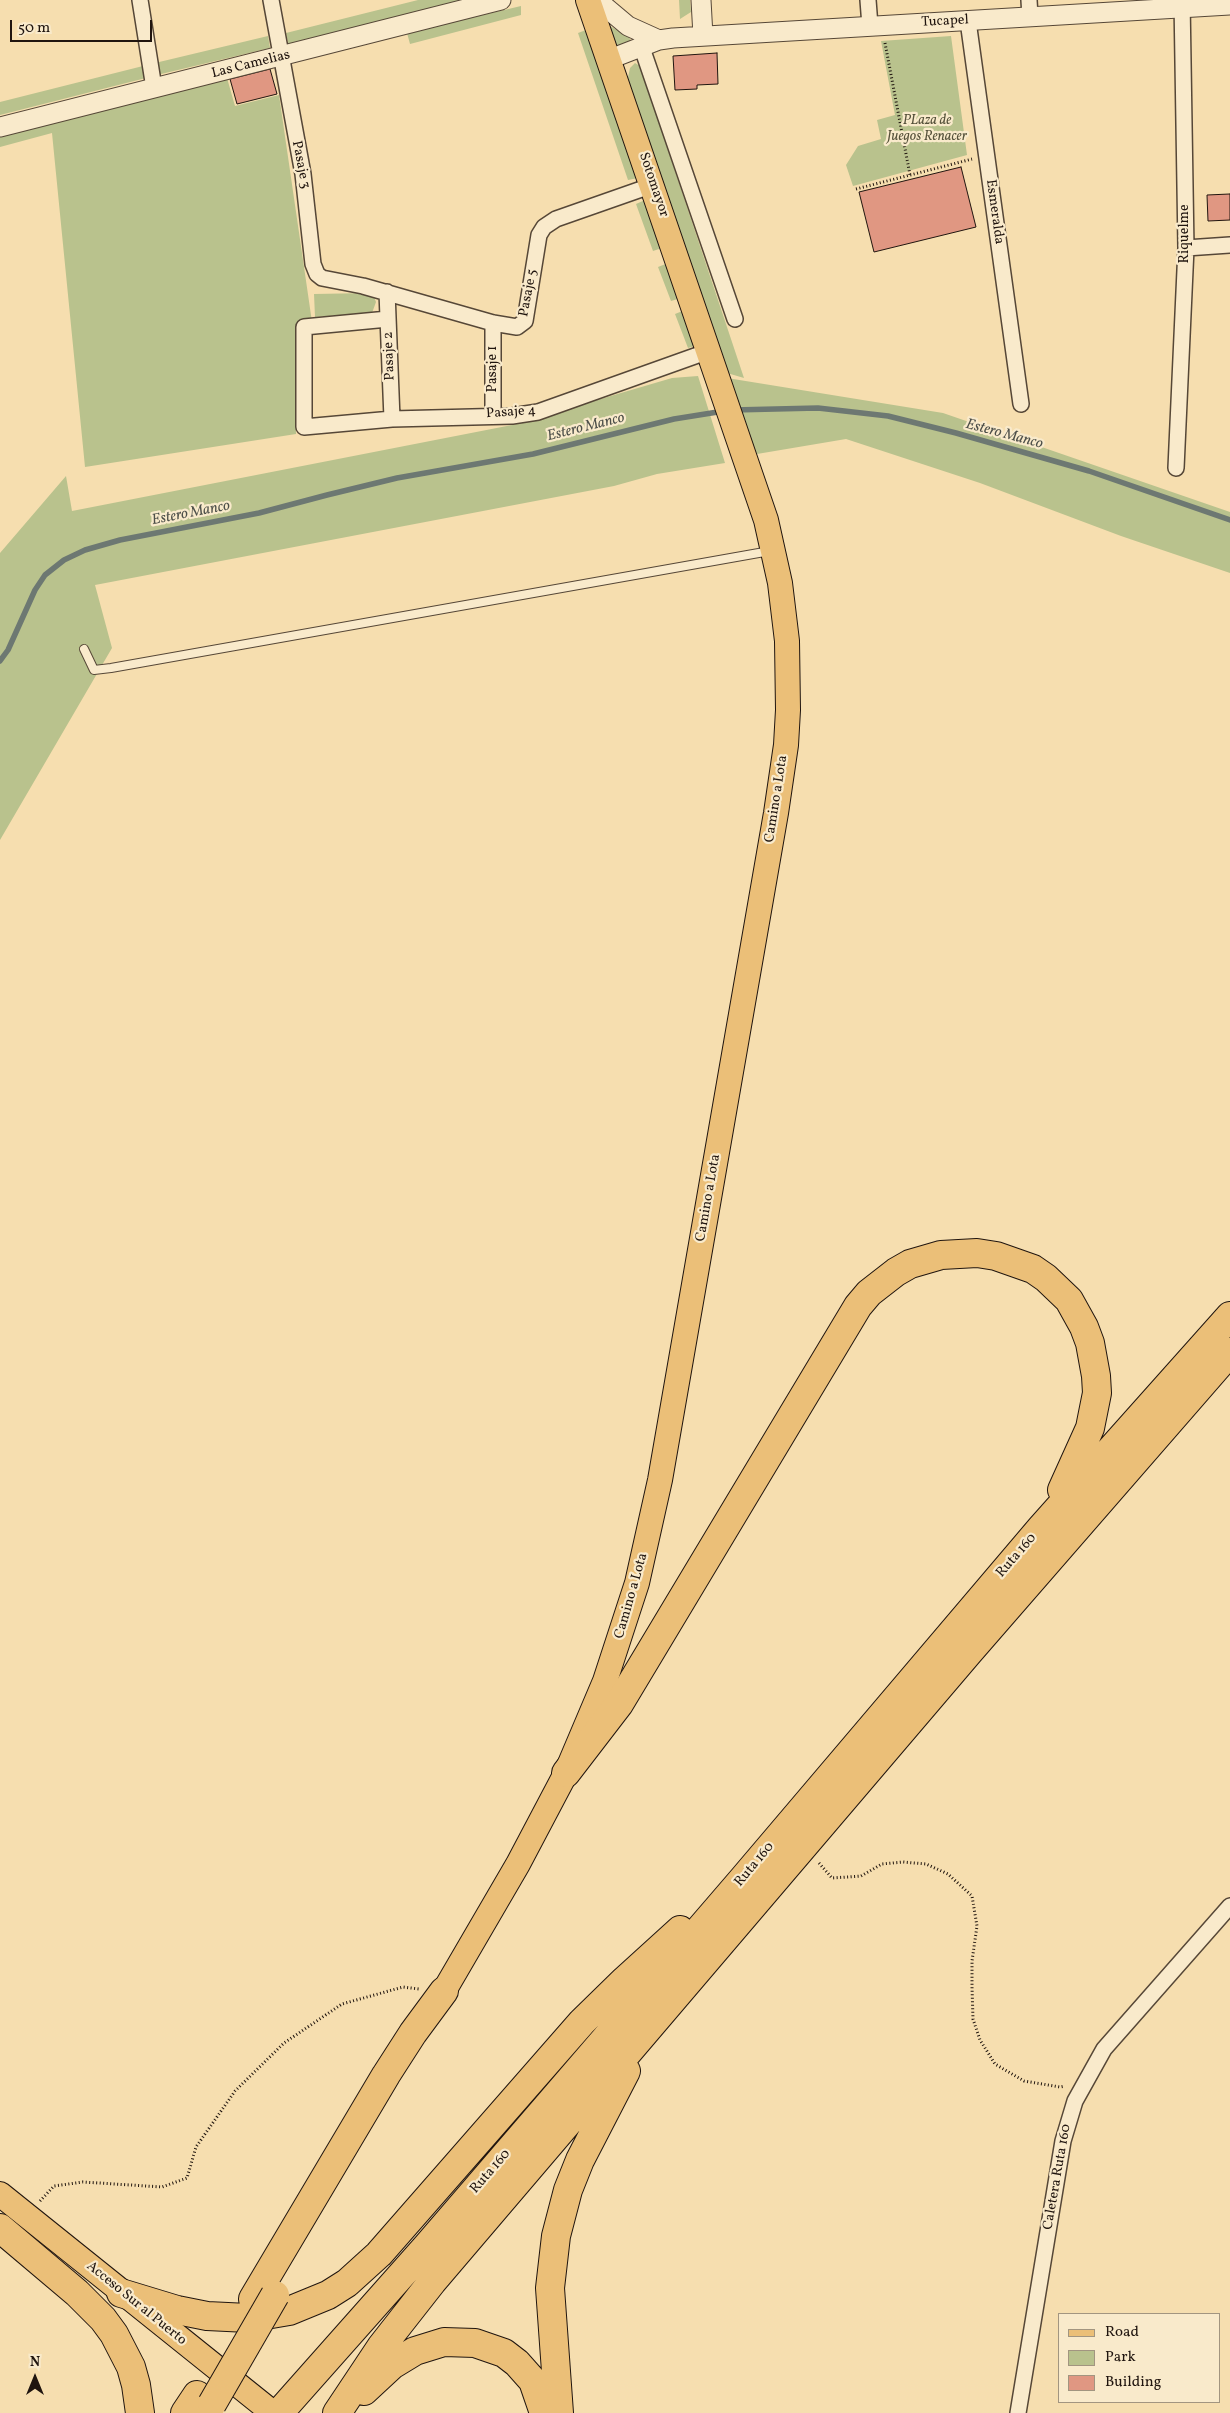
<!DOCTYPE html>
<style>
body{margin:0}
#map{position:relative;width:1230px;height:2413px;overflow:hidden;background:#f6deaf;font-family:Vollkorn,serif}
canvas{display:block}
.legend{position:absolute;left:1058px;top:2313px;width:162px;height:90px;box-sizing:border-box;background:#f9eacb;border:1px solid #a29580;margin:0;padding:6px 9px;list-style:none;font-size:15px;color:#20150f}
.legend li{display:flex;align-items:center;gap:10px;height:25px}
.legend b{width:25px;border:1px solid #a29580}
.north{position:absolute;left:10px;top:2353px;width:50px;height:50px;-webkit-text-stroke:4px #f9eacb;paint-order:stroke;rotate:0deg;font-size:14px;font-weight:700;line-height:20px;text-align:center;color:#20150f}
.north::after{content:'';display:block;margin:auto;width:18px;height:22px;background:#20150f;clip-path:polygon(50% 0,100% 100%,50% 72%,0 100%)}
.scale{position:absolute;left:10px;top:20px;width:142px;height:22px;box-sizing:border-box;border:2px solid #20150f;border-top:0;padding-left:6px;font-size:15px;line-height:18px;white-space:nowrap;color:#20150f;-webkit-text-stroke:4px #f9eacb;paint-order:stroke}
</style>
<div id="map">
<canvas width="1230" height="2413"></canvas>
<ul class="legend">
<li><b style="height:6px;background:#ebbf78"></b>Road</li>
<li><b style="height:14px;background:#b9c28d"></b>Park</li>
<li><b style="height:14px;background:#e09782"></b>Building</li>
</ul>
<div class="north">N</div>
<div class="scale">50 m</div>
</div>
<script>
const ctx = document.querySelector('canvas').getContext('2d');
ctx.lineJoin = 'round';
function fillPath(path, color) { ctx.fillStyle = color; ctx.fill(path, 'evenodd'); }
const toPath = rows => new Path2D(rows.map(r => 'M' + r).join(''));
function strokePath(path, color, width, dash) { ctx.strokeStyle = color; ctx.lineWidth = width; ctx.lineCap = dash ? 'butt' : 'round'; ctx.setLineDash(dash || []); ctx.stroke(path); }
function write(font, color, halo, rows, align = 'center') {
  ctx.font = font + ' Vollkorn,serif'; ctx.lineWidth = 4.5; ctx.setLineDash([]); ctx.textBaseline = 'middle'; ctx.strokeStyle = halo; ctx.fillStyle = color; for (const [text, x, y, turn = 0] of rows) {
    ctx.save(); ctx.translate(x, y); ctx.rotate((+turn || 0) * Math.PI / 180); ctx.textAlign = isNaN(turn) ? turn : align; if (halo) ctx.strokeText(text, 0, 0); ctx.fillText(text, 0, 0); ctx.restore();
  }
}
const green = toPath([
 [418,0,470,0,289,47,286,33],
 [679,0,690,0,691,12,680,19],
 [521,6,521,15,410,44,407,33],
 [610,26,629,37,631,41,619,46,615,44],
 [586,30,638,178,628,180,579,36,578,33],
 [268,36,270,48,157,75,155,63],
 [951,36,967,155,853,186,846,165,858,146,881,139,877,120,895,115,881,41],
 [635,63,640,66,744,378,727,373,627,82,630,68],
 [143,66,146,78,0,115,0,102],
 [227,78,235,106,279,95,312,322,299,324,296,434,85,467,52,133,0,147,0,135],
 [645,200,662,248,653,251,636,204],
 [668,263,681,298,671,301,658,267],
 [369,293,374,297,376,302,372,313,315,317,314,294],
 [685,310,698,345,688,348,675,314],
 [698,376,725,463,657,474,614,486,95,585,112,648,0,840,0,553,66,476,72,511,512,425,672,378],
 [727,378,943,413,1230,512,1230,573,1121,536,980,483,846,439,757,454]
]);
const stream = toPath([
 [733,410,818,408,888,416,956,433,1089,471,1230,520],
 [0,661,8,650,35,590,45,575,64,560,85,550,120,540,259,513,327,495,397,478,533,454,674,419,724,411]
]);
const building = toPath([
 [717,53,718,84,697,85,697,89,675,90,673,56,717,53],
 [270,69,277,94,237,104,230,79,270,69],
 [961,167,976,227,874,252,859,192,961,167],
 [1230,194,1230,220,1208,221,1207,195,1230,194]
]);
const path = toPath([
 [885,43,910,175],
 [856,189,972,159],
 [819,1863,832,1878,861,1876,882,1864,903,1862,926,1864,948,1874,972,1896,977,1926,972,1961,972,1987,973,2019,980,2040,995,2064,1024,2081,1060,2087,1065,2086],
 [40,2201,54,2186,83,2182,162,2187,187,2178,196,2147,235,2091,284,2043,342,2004,403,1987,419,1989]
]);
const service = toPath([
 [84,649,94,670,111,668,770,551]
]);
const minor = toPath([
 [140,0,154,88],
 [271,0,303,174,313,264,317,274,322,278,363,286,493,323,517,327,525,321,539,235,544,227,556,219,653,185],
 [868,0,870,26],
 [1029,0,1030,17],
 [968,21,1021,404],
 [642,48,735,319],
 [1186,248,1230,245],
 [387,292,392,419],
 [388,319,304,327,304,427,392,419,512,416,538,412,709,351],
 [493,323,493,415],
 [1176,468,1186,248,1182,0],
 [1018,2413,1063,2141,1075,2101,1104,2049,1230,1906]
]);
const tertiary = toPath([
 [597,0,628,26,659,40],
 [701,0,703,36],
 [610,59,659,40,673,38,1230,5],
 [0,127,501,0]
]);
const primary = toPath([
 [444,1991,518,1864,566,1773,605,1681,637,1583,660,1480,776,813,786,745,788,710,787,641,780,583,766,520,588,0],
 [0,2194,273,2413]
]);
const motorway = toPath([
 [566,1773,619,1704,858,1306,869,1293,896,1272,910,1264,941,1255,977,1253,996,1256,1033,1269,1046,1278,1069,1300,1084,1327,1090,1343,1096,1376,1097,1393,1090,1428,1062,1490],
 [0,2228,77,2293,103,2319,114,2334,131,2367,136,2385,140,2413],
 [121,2293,177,2310,207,2316,248,2318,289,2311,328,2295,347,2283,379,2254,582,2022,625,1980,680,1930],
 [253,2299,386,2075,413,2033,444,1991],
 [364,2391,392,2365,415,2351,444,2342,475,2343,504,2353,517,2363,533,2381,544,2413],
 [185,2413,197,2395],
 [279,2413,428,2245,743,1879,1041,1528,1230,1316],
 [337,2413,381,2347,432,2282,969,1652,1230,1352],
 [559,2413,550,2288,556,2236,568,2190,580,2160,626,2071]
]);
const motorwayBridge = toPath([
 [212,2404,275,2295]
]);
const streetNames = [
 ["Tucapel",945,22,-3],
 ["Las Camelias",251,65,-14],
 ["Pasaje 3",300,165,79],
 ["Sotomayor",653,185,71],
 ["Esmeralda",994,212,82],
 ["Riquelme",1185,234,-90],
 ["Pasaje 5",529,293,-79],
 ["Pasaje 2",390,356,-92],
 ["Pasaje 1",493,369,-90],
 ["Pasaje 4",511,413,-4],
 ["Camino a Lota",777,799,-81],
 ["Camino a Lota",709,1198,-80],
 ["Ruta 160",1017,1556,-49],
 ["Camino a Lota",632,1596,-74],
 ["Ruta 160",755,1865,-50],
 ["Ruta 160",491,2172,-49],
 ["Caletera Ruta 160",1058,2177,-80],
 ["Acceso Sur al Puerto",136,2304,39]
];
const parkNames = [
 ["PLaza de",927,121],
 ["Juegos Renacer",927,137]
];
const waterNames = [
 ["Estero Manco",586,428,-14],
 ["Estero Manco",1004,435,15],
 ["Estero Manco",191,514,-11]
];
fillPath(green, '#b9c28d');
strokePath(stream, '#6d7872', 5.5);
fillPath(building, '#e09782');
strokePath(building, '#20150f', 1);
strokePath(service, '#564737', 10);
strokePath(minor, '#564737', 18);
strokePath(tertiary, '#564737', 21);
strokePath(primary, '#20150f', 26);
strokePath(motorway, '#20150f', 30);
strokePath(path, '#20150f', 3, [1, 2.5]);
strokePath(service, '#f9eacb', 8);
strokePath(minor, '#f9eacb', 15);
strokePath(tertiary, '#f9eacb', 19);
strokePath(primary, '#ebbf78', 24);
strokePath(motorway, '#ebbf78', 28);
strokePath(motorwayBridge, '#20150f', 30, []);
strokePath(motorwayBridge, '#ebbf78', 28);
write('14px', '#20150f', '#f9eacb', streetNames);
write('italic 14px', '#56523b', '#f9eacb', parkNames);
write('italic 15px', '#4d4f49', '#f9eacb', waterNames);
</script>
